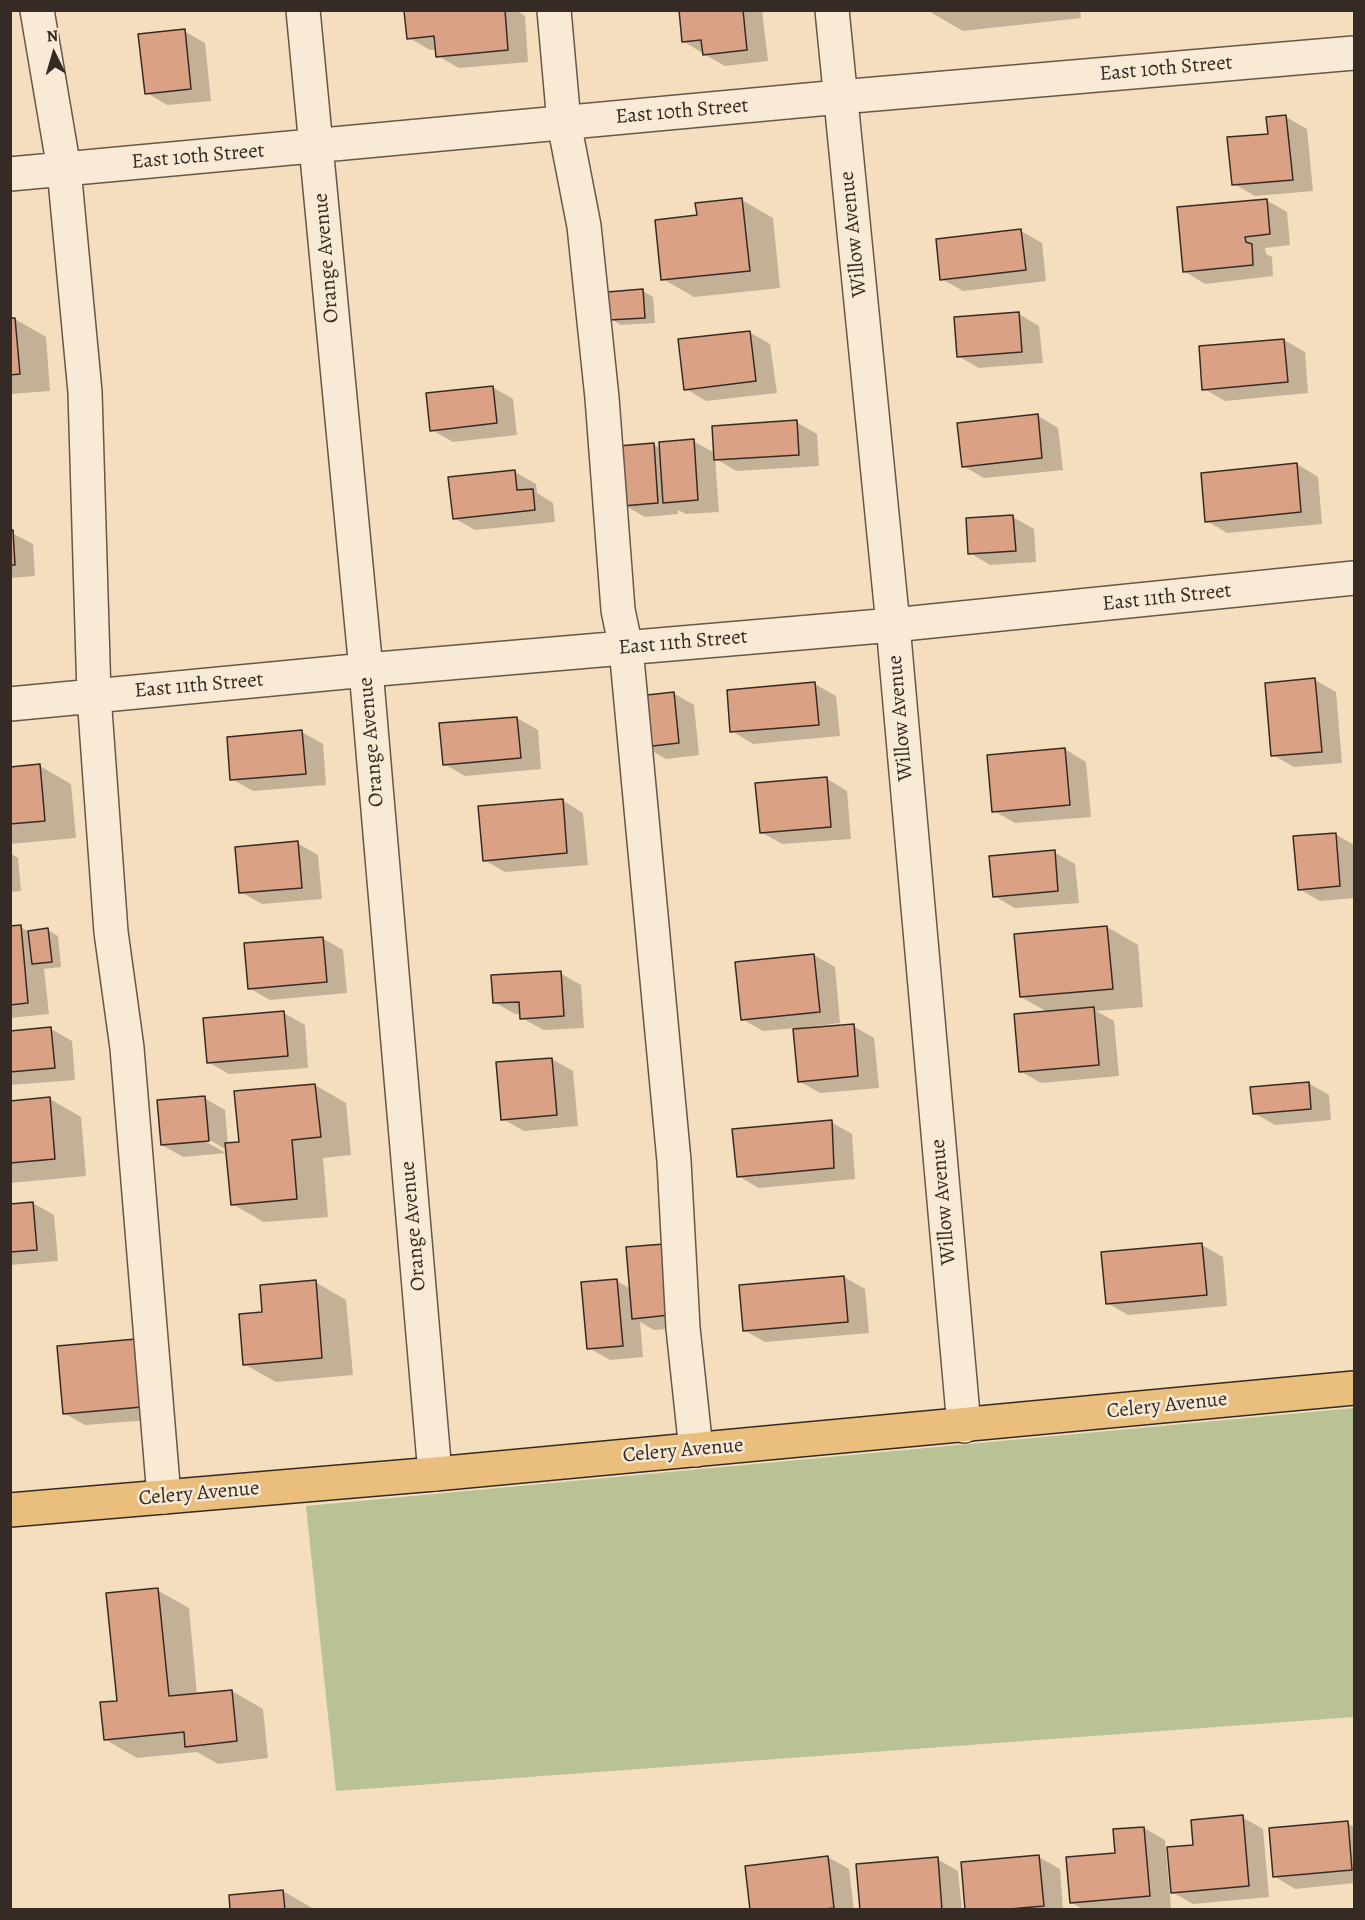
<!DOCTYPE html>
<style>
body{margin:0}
#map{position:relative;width:1365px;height:1920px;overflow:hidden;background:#f4debd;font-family:Alegreya,serif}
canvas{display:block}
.frame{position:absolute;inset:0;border:12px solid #362a25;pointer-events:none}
.north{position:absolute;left:24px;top:24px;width:60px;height:60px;-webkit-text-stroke:4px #f8ead4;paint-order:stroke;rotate:355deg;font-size:16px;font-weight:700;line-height:24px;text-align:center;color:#362a25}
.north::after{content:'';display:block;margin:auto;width:21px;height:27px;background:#362a25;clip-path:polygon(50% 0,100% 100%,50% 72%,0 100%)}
</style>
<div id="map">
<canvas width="1365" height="1920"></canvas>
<div class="frame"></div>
<div class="north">N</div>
</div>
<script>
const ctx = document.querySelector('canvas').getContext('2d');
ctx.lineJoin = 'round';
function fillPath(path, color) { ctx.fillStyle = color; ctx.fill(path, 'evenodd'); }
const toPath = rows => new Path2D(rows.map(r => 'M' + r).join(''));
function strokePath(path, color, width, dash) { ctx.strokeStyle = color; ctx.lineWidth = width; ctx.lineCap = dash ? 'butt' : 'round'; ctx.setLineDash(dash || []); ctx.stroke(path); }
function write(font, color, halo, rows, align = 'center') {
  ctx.font = font + ' Alegreya,serif'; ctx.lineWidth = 5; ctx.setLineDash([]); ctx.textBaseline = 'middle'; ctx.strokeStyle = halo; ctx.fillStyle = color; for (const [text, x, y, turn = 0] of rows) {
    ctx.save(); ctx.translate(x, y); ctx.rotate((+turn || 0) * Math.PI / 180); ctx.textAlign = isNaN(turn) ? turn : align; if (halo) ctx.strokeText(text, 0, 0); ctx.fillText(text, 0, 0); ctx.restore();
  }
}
const green = toPath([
 [1354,1408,1354,1717,336,1791,306,1506]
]);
const shadow = toPath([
 [427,10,516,10,525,16,528,62,459,68,438,56,437,49,430,50,409,38,406,12],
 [680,10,762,10,768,61,725,66,704,54,683,41],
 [931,10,1080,10,1081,18,963,31,932,13],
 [184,31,205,43,211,101,167,105,147,93],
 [1286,117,1307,129,1313,191,1255,196,1234,184],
 [742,200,773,218,780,288,694,297,663,279,699,216],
 [1266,200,1287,212,1290,245,1265,248,1266,254,1272,257,1273,276,1205,284,1184,271],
 [1021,231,1042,243,1046,281,963,291,942,279],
 [643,291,653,297,655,323,621,325,611,319],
 [1019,314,1039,326,1043,363,979,368,958,356],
 [15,319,46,337,50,391,10,394,10,320],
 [749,332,770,344,777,393,706,401,686,389],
 [1284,340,1305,352,1308,393,1225,401,1204,389],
 [492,387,513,399,517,435,453,442,432,430],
 [1037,415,1058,428,1063,470,984,478,963,466],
 [796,422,817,434,819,466,736,471,715,458,719,512,686,514,678,510,678,514,645,517,624,505,653,444,661,449,693,441,715,453],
 [1297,464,1318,477,1322,524,1227,533,1207,521],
 [515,472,536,484,537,493,553,503,555,522,475,530,454,518],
 [1013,517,1034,529,1036,562,990,565,970,553],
 [10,532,33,544,35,576,10,578],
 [1315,680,1336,692,1342,763,1294,767,1273,755],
 [815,684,836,696,840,736,753,744,732,731],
 [673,693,694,705,699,755,666,759,645,747],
 [517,718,538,730,541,769,465,776,444,764],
 [302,732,323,744,326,785,253,791,232,779],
 [1065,749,1086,762,1091,817,1015,823,994,811],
 [40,766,71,784,76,838,10,844,10,768],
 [826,778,847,791,851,839,782,844,761,832],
 [562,800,583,813,588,865,505,872,484,860],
 [1335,834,1354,845,1354,898,1320,901,1299,889],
 [297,843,318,855,322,899,262,904,241,892],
 [1054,852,1075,864,1079,903,1015,908,994,896],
 [10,853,18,858,21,891,10,892],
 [20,927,30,932,48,930,58,936,61,967,44,969,49,1014,10,1018,10,928],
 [1107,927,1138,945,1143,1007,1096,1011,1114,1021,1119,1076,1041,1083,1020,1071,1049,1013,1021,997],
 [322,938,343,950,347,993,270,1000,249,988],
 [814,955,835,967,840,1023,800,1028,800,1030,853,1026,874,1038,879,1088,820,1093,799,1081,795,1028,763,1031,742,1019],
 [560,973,581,985,584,1028,543,1030,522,1018,522,1014,515,1014,494,1002],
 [284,1013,305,1025,308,1068,229,1074,208,1062],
 [51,1029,72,1041,75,1080,10,1085,10,1032],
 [552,1059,573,1071,578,1126,524,1131,503,1119,498,1064],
 [1308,1083,1329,1095,1331,1120,1275,1125,1254,1113],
 [315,1085,346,1103,351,1155,323,1158,328,1217,264,1222,232,1204,227,1150,203,1136,201,1139,226,1153,183,1157,162,1145,204,1098,225,1110,228,1145,240,1143],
 [50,1099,81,1117,86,1176,10,1183,10,1102],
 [831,1122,852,1134,855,1179,759,1188,738,1176],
 [33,1203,54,1215,58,1261,10,1265,10,1205],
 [1202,1245,1223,1257,1227,1306,1128,1315,1107,1303],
 [844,1277,865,1289,869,1333,765,1342,744,1330],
 [617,1281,631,1289,690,1327,654,1330,640,1322,643,1357,610,1360,589,1348],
 [315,1282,346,1300,353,1375,276,1382,244,1364,264,1313],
 [59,1348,162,1419,85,1425,64,1413],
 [157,1590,189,1608,197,1695,232,1691,263,1709,268,1758,218,1764,197,1752,137,1758,106,1740],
 [1242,1817,1263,1829,1269,1897,1193,1904,1172,1892],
 [1347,1823,1354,1827,1354,1883,1295,1889,1274,1876],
 [1144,1828,1165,1840,1171,1908,1084,1910,1071,1902],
 [828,1857,849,1869,854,1910,752,1910],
 [1039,1857,1060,1869,1063,1910,967,1910],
 [937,1859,958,1871,962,1910,861,1910],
 [283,1891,314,1909,232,1910]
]);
const building = toPath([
 [505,10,508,50,436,57,434,36,407,39,404,11,505,10],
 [679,10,743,10,747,50,703,55,701,40,682,42,679,10],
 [185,29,191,89,145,94,138,34,185,29],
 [1286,115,1293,180,1232,185,1227,137,1268,134,1266,117,1286,115],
 [742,198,750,271,661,280,655,220,697,215,695,203,742,198],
 [1267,199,1270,234,1245,237,1246,242,1252,244,1253,265,1183,272,1177,207,1267,199],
 [1021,229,1026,270,940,280,936,239,1021,229],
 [643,289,645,318,609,320,607,292,643,289],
 [1019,312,1022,352,957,357,954,317,1019,312],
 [10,318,15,318,20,374,10,375,10,318],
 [750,331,756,381,684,390,678,339,750,331],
 [1284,339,1288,382,1202,390,1199,346,1284,339],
 [493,386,497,423,430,431,426,393,493,386],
 [1038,414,1042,458,962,467,957,423,1038,414],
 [797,420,799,455,714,460,712,426,797,420],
 [694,439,698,500,663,503,659,442,694,439],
 [654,443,658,503,622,506,618,446,654,443],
 [1297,463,1301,512,1205,522,1201,473,1297,463],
 [515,470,517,490,533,489,535,510,453,519,448,477,515,470],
 [1013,515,1016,551,968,554,966,518,1013,515],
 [13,530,15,565,10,565,10,531,13,530],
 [1315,678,1322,752,1271,756,1265,683,1315,678],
 [815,682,819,725,730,732,727,690,815,682],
 [674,692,679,743,644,747,638,696,674,692],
 [517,717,521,758,443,765,439,723,517,717],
 [302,730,306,774,230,780,227,737,302,730],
 [1065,748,1070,805,992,812,987,755,1065,748],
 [40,764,45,821,10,824,10,767,40,764],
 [827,777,831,827,760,833,755,783,827,777],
 [563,799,567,853,483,861,478,806,563,799],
 [1336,833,1340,886,1298,890,1293,836,1336,833],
 [298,841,302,888,239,893,235,847,298,841],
 [1055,850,1058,891,993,897,989,856,1055,850],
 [21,925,28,1003,10,1005,10,926,21,925],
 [1107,926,1113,989,1020,997,1014,934,1107,926],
 [48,928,52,962,32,964,28,931,48,928],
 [323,937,327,982,248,989,244,943,323,937],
 [814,954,820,1012,741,1020,735,962,814,954],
 [561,971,564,1016,520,1019,519,1002,493,1003,491,975,561,971],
 [1094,1007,1099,1065,1019,1072,1014,1014,1094,1007],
 [284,1011,288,1056,207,1063,203,1018,284,1011],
 [854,1024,858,1076,798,1082,793,1029,854,1024],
 [51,1027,55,1068,10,1072,10,1031,51,1027],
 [552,1058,557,1115,501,1120,496,1062,552,1058],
 [1309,1082,1311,1109,1253,1114,1250,1087,1309,1082],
 [315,1084,321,1137,292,1140,297,1199,231,1205,225,1143,239,1142,234,1091,315,1084],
 [205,1096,209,1141,161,1145,157,1100,205,1096],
 [50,1097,55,1159,10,1163,10,1101,50,1097],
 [832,1120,834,1168,737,1177,732,1129,832,1120],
 [33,1202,37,1250,10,1252,10,1204,33,1202],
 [1202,1243,1207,1295,1106,1304,1101,1252,1202,1243],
 [664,1244,670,1315,632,1319,626,1247,664,1244],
 [844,1276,848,1322,743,1331,739,1285,844,1276],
 [617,1279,623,1346,587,1349,581,1282,617,1279],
 [316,1280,322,1358,243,1365,239,1314,262,1312,260,1285,316,1280],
 [136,1339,142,1407,63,1414,57,1346,136,1339],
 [158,1588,169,1696,232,1690,237,1741,185,1747,184,1732,104,1740,100,1702,117,1701,106,1593,158,1588],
 [1243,1815,1249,1886,1171,1893,1167,1847,1193,1845,1191,1820,1243,1815],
 [1348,1821,1352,1870,1273,1877,1269,1828,1348,1821],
 [1144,1827,1150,1896,1070,1903,1066,1857,1115,1853,1113,1829,1144,1827],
 [1039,1855,1044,1906,998,1910,965,1910,961,1862,1039,1855],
 [828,1856,834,1908,817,1910,750,1910,745,1866,828,1856],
 [938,1857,942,1910,860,1910,856,1864,938,1857],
 [283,1890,285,1910,230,1910,229,1895,283,1890]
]);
const minor = toPath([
 [37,10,64,169,85,392,94,696,111,932,127,1048,164,1497],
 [303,10,366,670,435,1474],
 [554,10,564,123,584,226,602,398,618,610,626,648,674,1161,683,1328,696,1450],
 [832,10,893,625,964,1426],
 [10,174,840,97,1354,53],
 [10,704,366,670,893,625,1354,578]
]);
const major = toPath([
 [10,1510,435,1474,1354,1388]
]);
const streetNames = [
 ["East 10th Street",1166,69,-5],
 ["East 10th Street",682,112,-5],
 ["East 10th Street",198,157,-5],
 ["Willow Avenue",854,234,-96],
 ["Orange Avenue",327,258,-95],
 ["East 11th Street",1167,598,-6],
 ["East 11th Street",683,643,-5],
 ["East 11th Street",199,686,-5],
 ["Willow Avenue",901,718,-95],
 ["Orange Avenue",372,742,-95],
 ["Willow Avenue",944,1202,-95],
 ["Orange Avenue",414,1226,-95],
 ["Celery Avenue",1167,1406,-6],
 ["Celery Avenue",683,1451,-5],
 ["Celery Avenue",199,1494,-5]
];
fillPath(green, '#b8c294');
fillPath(shadow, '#0003');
fillPath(building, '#daa184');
strokePath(building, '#362a25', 1.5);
strokePath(minor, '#66574b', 36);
strokePath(major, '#362a25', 36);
strokePath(minor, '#f8ead4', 33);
strokePath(major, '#eabf7e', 33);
write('21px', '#362a25', '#f8ead4', streetNames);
</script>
